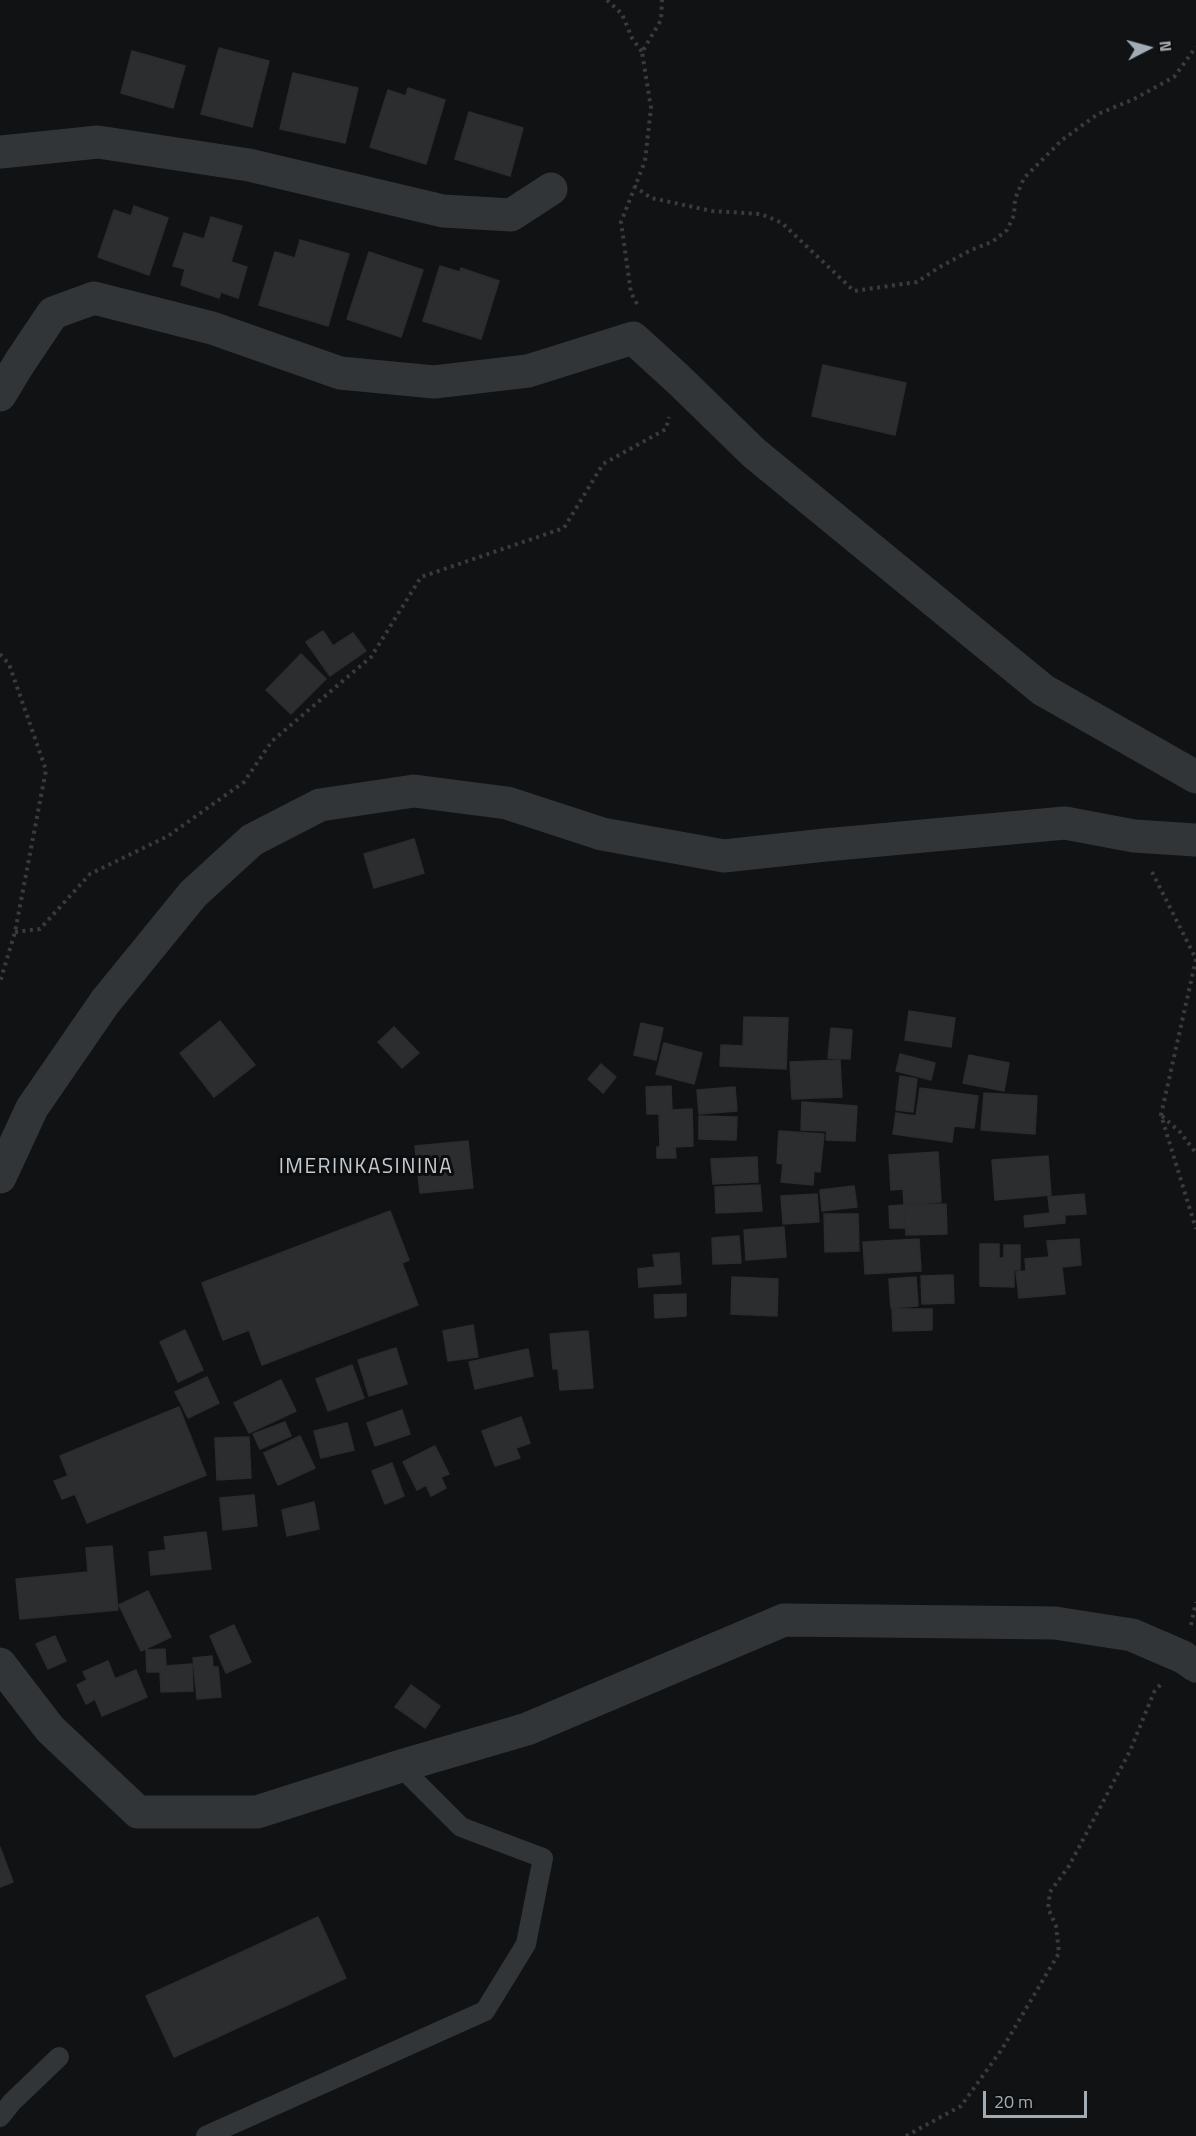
<!DOCTYPE html>
<style>
body{margin:0}
#map{position:relative;width:1196px;height:2136px;overflow:hidden;background:#111213;font-family:"Titillium Web",sans-serif}
canvas{display:block}
.north{position:absolute;left:1118px;top:18px;width:60px;height:60px;-webkit-text-stroke:4px #0c0d0e;paint-order:stroke;rotate:84deg;font-size:16px;font-weight:700;line-height:24px;text-align:center;color:#a2acb4}
.north::after{content:'';display:block;margin:auto;width:21px;height:27px;background:#a2acb4;clip-path:polygon(50% 0,100% 100%,50% 72%,0 100%)}
.scale{position:absolute;left:983px;top:2091px;width:104px;height:27px;box-sizing:border-box;border:3px solid #a2acb4;border-top:0;padding-left:8px;font-size:18px;line-height:21px;white-space:nowrap;color:#a2acb4;-webkit-text-stroke:4px #0c0d0e;paint-order:stroke}
</style>
<div id="map">
<canvas width="1196" height="2136"></canvas>
<div class="north">N</div>
<div class="scale">20 m</div>
</div>
<script>
const ctx = document.querySelector('canvas').getContext('2d');
ctx.lineJoin = 'round';
function fillPath(path, color) { ctx.fillStyle = color; ctx.fill(path, 'evenodd'); }
const toPath = rows => new Path2D(rows.map(r => 'M' + r).join(''));
function strokePath(path, color, width, dash) { ctx.strokeStyle = color; ctx.lineWidth = width; ctx.lineCap = dash ? 'butt' : 'round'; ctx.setLineDash(dash || []); ctx.stroke(path); }
function write(font, color, halo, rows, align = 'center') {
  ctx.font = font + ' "Titillium Web",sans-serif'; ctx.lineWidth = 6; ctx.setLineDash([]); ctx.textBaseline = 'middle'; ctx.strokeStyle = halo; ctx.fillStyle = color; for (const [text, x, y, turn = 0] of rows) {
    ctx.save(); ctx.translate(x, y); ctx.rotate((+turn || 0) * Math.PI / 180); ctx.textAlign = isNaN(turn) ? turn : align; if (halo) ctx.strokeText(text, 0, 0); ctx.fillText(text, 0, 0); ctx.restore();
  }
}
const building = toPath([
 [219,48,269,61,252,127,201,114,219,48],
 [132,51,185,66,173,108,121,93,132,51],
 [293,73,358,88,345,143,280,129,293,73],
 [408,88,445,100,426,164,370,147,388,90,406,96,408,88],
 [469,112,523,128,510,176,455,159,469,112],
 [134,206,168,218,149,275,98,257,114,210,131,216,134,206],
 [211,217,242,226,231,262,247,267,238,298,221,292,219,298,181,285,185,269,173,266,184,233,204,239,211,217],
 [300,240,349,254,328,326,259,305,275,252,295,258,300,240],
 [369,252,423,270,401,337,347,319,369,252],
 [440,266,460,272,461,268,499,281,481,339,423,321,440,266],
 [823,365,906,383,895,435,812,416,823,365],
 [323,631,333,646,353,633,366,651,330,676,306,642,323,631],
 [301,654,326,679,291,714,266,690,301,654],
 [414,839,424,873,374,888,364,854,414,839],
 [909,1011,955,1018,951,1047,905,1040,909,1011],
 [744,1017,788,1018,786,1069,720,1066,721,1045,743,1046,744,1017],
 [220,1021,255,1065,214,1097,180,1053,220,1021],
 [641,1023,663,1028,656,1060,634,1055,641,1023],
 [394,1027,419,1053,402,1068,378,1042,394,1027],
 [831,1028,852,1030,850,1059,828,1058,831,1028],
 [664,1043,702,1053,694,1084,656,1074,664,1043],
 [900,1054,935,1063,931,1080,896,1071,900,1054],
 [969,1055,1009,1063,1004,1091,963,1083,969,1055],
 [840,1060,842,1097,792,1099,790,1062,840,1060],
 [601,1064,616,1077,603,1093,588,1079,601,1064],
 [900,1076,917,1079,913,1112,896,1110,900,1076],
 [671,1086,672,1110,692,1109,693,1146,675,1147,676,1158,657,1158,657,1147,660,1147,659,1114,647,1114,646,1087,671,1086],
 [735,1087,737,1111,699,1114,697,1090,735,1087],
 [920,1088,978,1096,974,1128,954,1126,952,1142,893,1134,896,1113,916,1116,920,1088],
 [984,1093,1037,1096,1035,1134,981,1130,984,1093],
 [802,1102,857,1106,855,1141,826,1140,827,1131,801,1130,802,1102],
 [699,1116,737,1117,736,1140,699,1139,699,1116],
 [779,1131,824,1134,820,1172,814,1171,813,1185,781,1182,783,1164,777,1163,779,1131],
 [468,1141,473,1188,420,1193,415,1146,468,1141],
 [938,1152,941,1202,904,1204,903,1189,891,1190,889,1155,938,1152],
 [1048,1156,1051,1195,995,1200,992,1160,1048,1156],
 [757,1157,758,1182,713,1184,711,1159,757,1157],
 [760,1185,762,1211,716,1213,715,1187,760,1185],
 [854,1186,857,1207,822,1211,820,1190,854,1186],
 [817,1194,819,1222,783,1224,781,1196,817,1194],
 [1084,1194,1086,1214,1065,1215,1065,1223,1025,1227,1024,1216,1050,1213,1048,1197,1084,1194],
 [946,1204,947,1234,906,1235,904,1205,946,1204],
 [904,1205,906,1228,890,1228,889,1206,904,1205],
 [390,1211,409,1260,402,1263,418,1305,262,1365,249,1330,223,1340,202,1283,390,1211],
 [824,1214,858,1214,859,1251,825,1252,824,1214],
 [784,1227,786,1257,746,1260,744,1230,784,1227],
 [739,1236,741,1263,713,1264,712,1238,739,1236],
 [919,1239,921,1271,865,1274,863,1242,919,1239],
 [1079,1239,1081,1265,1062,1267,1065,1294,1019,1298,1016,1272,1026,1271,1025,1259,1049,1257,1047,1241,1079,1239],
 [980,1244,999,1244,999,1258,1004,1258,1004,1245,1020,1245,1020,1270,1014,1270,1014,1287,980,1286,980,1244],
 [679,1253,681,1284,639,1287,638,1269,655,1267,653,1255,679,1253],
 [953,1275,954,1303,922,1304,921,1276,953,1275],
 [732,1277,778,1279,777,1316,731,1314,732,1277],
 [916,1277,918,1306,891,1308,889,1279,916,1277],
 [686,1294,686,1316,655,1318,654,1295,686,1294],
 [892,1309,932,1309,932,1330,893,1331,892,1309],
 [473,1325,478,1357,448,1361,443,1331,473,1325],
 [185,1330,203,1370,178,1382,160,1342,185,1330],
 [588,1331,593,1388,560,1390,558,1369,553,1369,550,1334,588,1331],
 [396,1348,407,1384,369,1396,358,1360,396,1348],
 [528,1349,533,1376,475,1389,469,1362,528,1349],
 [352,1365,364,1398,328,1411,316,1379,352,1365],
 [207,1377,219,1403,188,1418,175,1392,207,1377],
 [281,1380,296,1411,249,1433,234,1403,281,1380],
 [179,1407,206,1475,87,1523,75,1494,62,1499,54,1481,68,1476,60,1456,179,1407],
 [402,1410,410,1434,375,1446,367,1423,402,1410],
 [521,1417,530,1443,516,1448,520,1458,495,1466,482,1431,521,1417],
 [285,1422,291,1436,260,1449,253,1434,285,1422],
 [347,1423,354,1450,321,1458,314,1431,347,1423],
 [300,1436,315,1468,278,1485,264,1453,300,1436],
 [249,1437,251,1478,217,1480,215,1438,249,1437],
 [435,1446,449,1474,441,1477,446,1488,431,1496,426,1485,417,1490,403,1462,435,1446],
 [392,1463,404,1496,385,1504,372,1471,392,1463],
 [254,1495,257,1526,223,1530,220,1498,254,1495],
 [314,1502,319,1529,287,1536,282,1510,314,1502],
 [206,1532,211,1569,151,1575,149,1552,166,1550,164,1537,206,1532],
 [112,1546,118,1610,20,1619,16,1579,88,1572,86,1548,112,1546],
 [148,1591,171,1637,141,1651,119,1605,148,1591],
 [234,1625,251,1662,226,1673,210,1636,234,1625],
 [55,1636,66,1661,48,1669,36,1644,55,1636],
 [165,1649,166,1666,192,1664,193,1691,161,1692,160,1672,147,1672,146,1650,165,1649],
 [212,1656,213,1667,218,1667,221,1697,197,1699,193,1658,212,1656],
 [108,1661,115,1679,136,1670,147,1697,102,1716,95,1699,86,1704,77,1685,87,1680,83,1672,108,1661],
 [411,1685,440,1706,425,1728,395,1707,411,1685],
 [0,1847,13,1882,0,1887,0,1847],
 [318,1917,346,1978,174,2057,146,1996,318,1917]
]);
const path = toPath([
 [607,0,622,14,632,38,642,52],
 [634,186,651,198,712,211,761,214,782,223,854,291,917,282,938,268,971,250,992,242,1007,230,1014,215,1015,199,1024,178,1062,140,1098,114,1134,99,1174,77,1196,47],
 [637,304,631,293,621,222,645,161,651,108,642,52,661,20,662,0],
 [0,654,9,664,46,770,15,932,0,982],
 [1152,872,1196,959,1161,1115,1196,1229],
 [15,932,40,929,90,874,168,836,244,782,272,741,371,657,421,577,564,528,603,464,666,429,669,417],
 [1162,1116,1180,1132,1196,1153],
 [1191,1625,1196,1602],
 [906,2136,961,2106,1002,2049,1059,1953,1056,1926,1048,1908,1050,1892,1069,1866,1130,1751,1154,1692,1161,1684]
]);
const service = toPath([
 [0,2117,12,2102,59,2057],
 [206,2136,485,2011,526,1944,543,1858,461,1827,406,1772,404,1765]
]);
const minor = toPath([
 [0,152,98,142,249,165,443,211,511,215,551,189],
 [0,395,20,362,53,313,94,298,212,328,340,373,434,382,528,371,633,338,678,379,754,453,1043,690,1196,777],
 [0,1177,32,1108,105,1002,193,894,252,840,320,805,414,791,507,803,602,834,724,856,825,845,1065,823,1134,836,1196,840],
 [0,1664,50,1729,138,1812,257,1812,404,1765,527,1729,784,1620,1055,1623,1132,1635,1183,1657,1196,1666]
]);
const quarterNames = [
 ["IMERINKASININA",366,1168]
];
fillPath(building, '#2c2d2f');
strokePath(building, '#2b2c2f', 1.5);
strokePath(path, '#383c3f', 4, [3, 4.5]);
strokePath(service, '#323538', 20);
strokePath(minor, '#323538', 33);
ctx.letterSpacing = '1.5px';
write('21px', '#c3cad0', '#0c0d0e', quarterNames);
ctx.letterSpacing = '0px';
</script>
